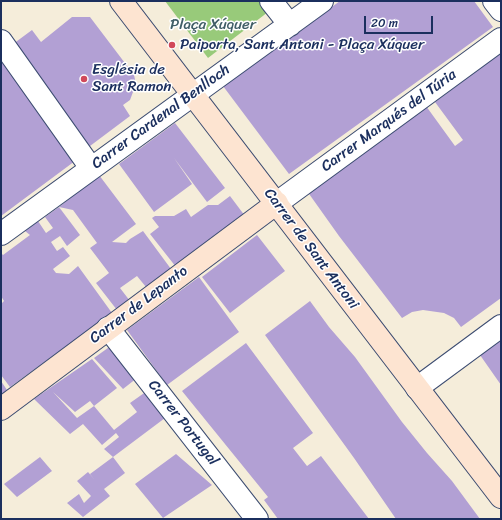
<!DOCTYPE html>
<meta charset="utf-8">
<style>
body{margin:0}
#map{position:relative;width:502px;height:520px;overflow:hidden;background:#f5edda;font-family:Sriracha,sans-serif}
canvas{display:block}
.frame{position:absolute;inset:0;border:2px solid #1b2f5e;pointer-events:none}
.scale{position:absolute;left:364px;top:16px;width:69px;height:18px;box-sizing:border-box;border:2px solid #1b2f5e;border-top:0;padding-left:5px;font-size:12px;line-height:14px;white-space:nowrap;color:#1b2f5e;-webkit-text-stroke:3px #fff;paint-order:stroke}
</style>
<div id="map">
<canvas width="502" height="520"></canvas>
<div class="frame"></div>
<div class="scale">20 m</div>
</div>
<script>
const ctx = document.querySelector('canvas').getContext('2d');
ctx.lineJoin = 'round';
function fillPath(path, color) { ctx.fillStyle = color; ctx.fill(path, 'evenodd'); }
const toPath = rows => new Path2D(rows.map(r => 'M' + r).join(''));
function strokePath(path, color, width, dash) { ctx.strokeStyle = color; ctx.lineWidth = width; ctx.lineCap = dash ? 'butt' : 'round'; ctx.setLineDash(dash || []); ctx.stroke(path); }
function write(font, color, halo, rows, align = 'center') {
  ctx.font = font + ' Sriracha,sans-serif'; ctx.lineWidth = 3; ctx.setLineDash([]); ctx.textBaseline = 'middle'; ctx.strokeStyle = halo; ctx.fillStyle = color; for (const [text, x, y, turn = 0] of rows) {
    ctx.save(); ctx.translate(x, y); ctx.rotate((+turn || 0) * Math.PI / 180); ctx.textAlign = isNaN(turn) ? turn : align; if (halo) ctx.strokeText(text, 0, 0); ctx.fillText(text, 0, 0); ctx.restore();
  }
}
const green = toPath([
 [165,1,260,1,268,12,208,58]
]);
const building = toPath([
 [340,1,474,1,493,27,289,174,223,86],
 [72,17,90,17,134,75,136,84,130,100,123,105,130,116,86,149,9,47,32,30,41,42],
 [501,53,501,298,461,327,454,318,444,313,423,310,412,312,402,318,339,236,307,191,426,106,455,146,463,140,435,102],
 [1,59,75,161,1,216],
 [175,123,225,188,207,202,174,158,192,184,154,212,119,164],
 [99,175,136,224,112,242,126,243,130,239,143,231,171,269,146,287,137,276,120,288,130,301,117,310,96,283,109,273,90,248,97,243,73,210,59,207],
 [230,196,245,216,176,267,150,234,159,227,152,218,155,216,174,216,186,209,191,217,208,205,218,205],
 [59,207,80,235,67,246,60,236,51,242,57,251,63,247,70,256,53,269,56,273,69,274,78,266,112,313,10,387,1,375,1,304,4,301,1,296,1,253,3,255,30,235,25,231,38,221,46,233,53,228,45,217],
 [257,235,285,271,230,313,202,277],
 [199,277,239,332,167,385,127,330],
 [310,301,329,327,355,357,402,422,427,453,452,481,480,519,396,519,354,458,265,335],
 [501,340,501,385,480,355],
 [246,343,313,433,293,448,307,466,321,456,369,519,278,519,264,500,268,497,182,391],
 [112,345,137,378,123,389,94,358],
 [92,359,117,388,94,406,114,430,137,412,130,403,147,391,165,418,113,457,104,449,119,437,116,433,102,445,83,424,70,434,34,399],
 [53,392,75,412,90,401,94,406,77,418],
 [1,381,7,390,1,395],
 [176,454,212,485,163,518,135,484],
 [40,457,52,471,17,497,4,484],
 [113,457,125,473,104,489,110,496,83,517,67,503,79,494,84,503,91,496,77,481,88,472,95,480,90,474]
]);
const street = toPath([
 [271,1,290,25],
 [494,1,501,10],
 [1,41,91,168],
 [277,203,501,39],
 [1,234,322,1],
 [108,328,257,519],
 [417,388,501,326]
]);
const secondary = toPath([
 [121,1,501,497],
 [1,409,277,203]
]);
const markers = [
 [172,45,4,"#d1495b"],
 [84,79,4,"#d1495b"]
];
const parkNames = [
 ["Plaça Xúquer",213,25]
];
const poiNames = [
 ["Paiporta, Sant Antoni - Plaça Xúquer",180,45],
 ["Església de",92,70],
 ["Sant Ramon",92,87]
];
const streetNames = [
 ["Carrer Cardenal Benlloch",161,117,-36],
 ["Carrer Marqués del Túria",389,121,-36],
 ["Carrer de Sant Antoni",311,249,53],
 ["Carrer de Lepanto",139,305,-37],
 ["Carrer Portugal",183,423,52]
];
fillPath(green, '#98ca7a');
fillPath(building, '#b2a0d4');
strokePath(street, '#3c4c71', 24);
strokePath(secondary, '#3c4c71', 24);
strokePath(street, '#fff', 22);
strokePath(secondary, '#fde4d1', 22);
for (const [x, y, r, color] of markers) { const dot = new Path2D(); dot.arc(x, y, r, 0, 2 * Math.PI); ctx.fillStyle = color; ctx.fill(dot); strokePath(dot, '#fff', 1.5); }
write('15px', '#405e66', '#fff', parkNames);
write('15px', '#1b2f5e', '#fff', poiNames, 'left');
write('15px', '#1b2f5e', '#fff', streetNames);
</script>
